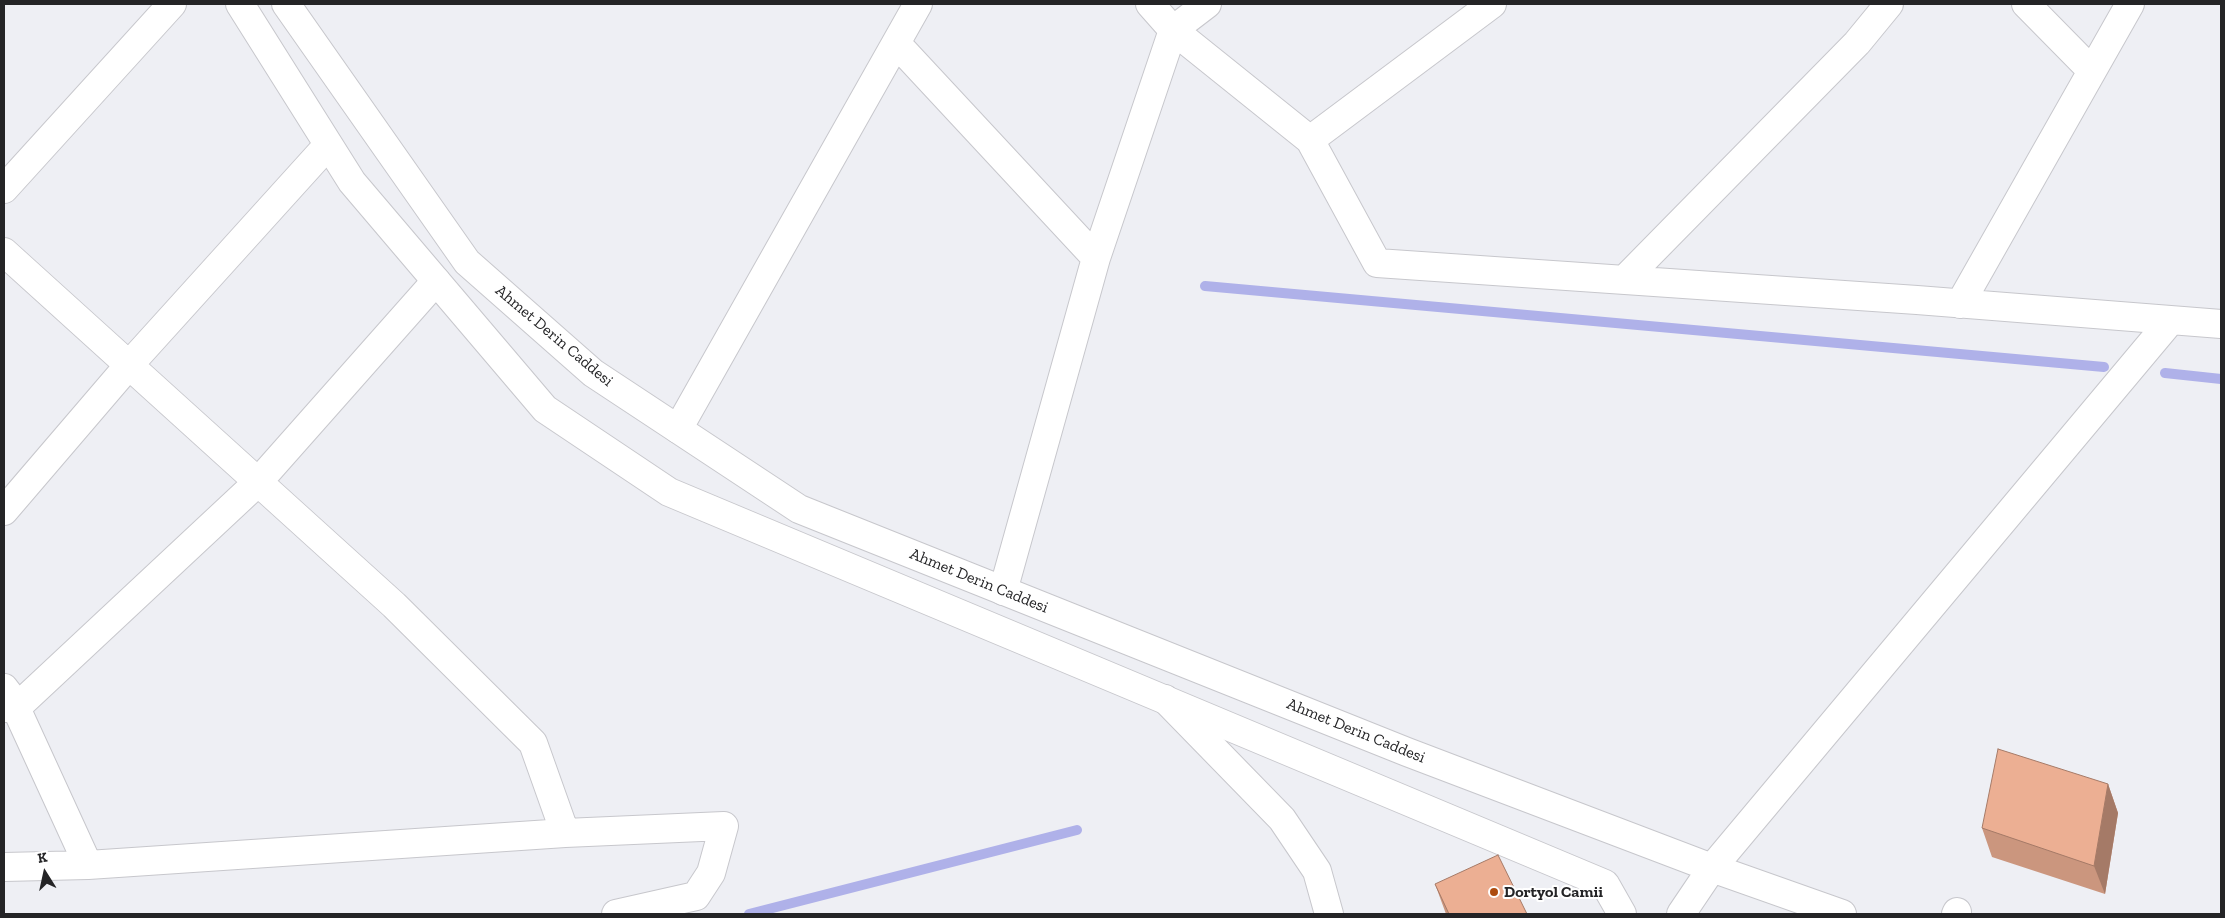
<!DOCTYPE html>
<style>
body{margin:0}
#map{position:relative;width:2225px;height:918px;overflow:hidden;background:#eeeff4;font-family:"Zilla Slab",serif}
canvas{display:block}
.frame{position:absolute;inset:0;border:5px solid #242426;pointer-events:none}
.north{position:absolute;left:20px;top:848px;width:50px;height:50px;-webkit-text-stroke:4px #fff;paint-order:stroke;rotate:350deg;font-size:14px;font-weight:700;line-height:20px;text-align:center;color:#242426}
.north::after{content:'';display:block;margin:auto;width:18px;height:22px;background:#242426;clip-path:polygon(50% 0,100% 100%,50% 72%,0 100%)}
</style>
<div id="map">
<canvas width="2225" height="918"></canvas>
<div class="frame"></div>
<div class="north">K</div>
</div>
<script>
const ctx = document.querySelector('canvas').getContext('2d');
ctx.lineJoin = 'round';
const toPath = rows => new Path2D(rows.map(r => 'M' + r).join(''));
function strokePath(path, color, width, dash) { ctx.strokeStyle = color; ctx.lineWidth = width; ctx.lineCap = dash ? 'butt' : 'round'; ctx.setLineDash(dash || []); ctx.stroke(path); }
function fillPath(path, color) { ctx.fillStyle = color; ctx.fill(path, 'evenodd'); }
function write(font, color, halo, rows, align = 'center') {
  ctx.font = font + ' "Zilla Slab",serif'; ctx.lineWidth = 4; ctx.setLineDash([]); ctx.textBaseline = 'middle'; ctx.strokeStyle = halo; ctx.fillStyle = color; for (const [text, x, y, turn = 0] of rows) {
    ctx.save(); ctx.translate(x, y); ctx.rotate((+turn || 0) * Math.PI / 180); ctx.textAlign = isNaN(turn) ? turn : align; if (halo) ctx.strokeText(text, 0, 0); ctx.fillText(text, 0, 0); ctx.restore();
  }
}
const stream = toPath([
 [1205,286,2104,367],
 [2165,373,2221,379],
 [749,914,1077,830]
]);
const street = toPath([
 [1207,4,1173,30,1310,140,1492,4],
 [2026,4,2092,71],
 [896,43,1096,258],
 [1310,140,1377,263,1917,300,2221,324],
 [4,189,172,4],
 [4,252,394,605,533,743,565,833],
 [1624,280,1857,43,1889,4],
 [1960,304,2130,4],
 [678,429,918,4],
 [4,511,129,365,328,145],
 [1003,591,1096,258,1173,30,1150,4],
 [4,688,11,697,88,865],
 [1165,699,1282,819,1317,871,1329,914],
 [4,708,16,708,258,482,436,281],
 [4,867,88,865,565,833,724,826,711,873,696,896,616,914],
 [1712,868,2171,320],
 [1956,914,1957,912]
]);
const secondary = toPath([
 [240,4,352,182,545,409,669,492,1605,884,1622,914],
 [286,4,467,262,593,373,799,509,1407,752,1712,868,1842,914],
 [1681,914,1712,868]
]);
const wall = toPath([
 [2108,784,2118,813,2105,894,1992,857,1982,828],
 [1435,884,1527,914,1446,914]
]);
const shadedWall = toPath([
 [2108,784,2118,813,2105,894,2094,866]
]);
const building = toPath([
 [1998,749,2108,784,2094,866,1982,828,1998,749],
 [1498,855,1527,914,1449,914,1435,884,1498,855]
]);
const markers = [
 [1494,892,5,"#ad4b0e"]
];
const streetNames = [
 ["Ahmet Derin Caddesi",554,336,40],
 ["Ahmet Derin Caddesi",979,581,22],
 ["Ahmet Derin Caddesi",1356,731,22]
];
const poiNames = [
 ["Dortyol Camii",1504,892]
];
strokePath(stream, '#afb1e9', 10);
strokePath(street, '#c7c7cc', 30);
strokePath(secondary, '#c7c7cc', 30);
strokePath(street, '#fff', 28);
strokePath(secondary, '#fff', 28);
fillPath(wall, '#cb967e');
fillPath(shadedWall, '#a57a67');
fillPath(building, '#ecaf93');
strokePath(building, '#a57a67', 1);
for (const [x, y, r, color] of markers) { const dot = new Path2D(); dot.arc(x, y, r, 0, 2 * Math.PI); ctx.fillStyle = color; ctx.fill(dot); strokePath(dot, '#fff', 2); }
write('16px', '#242426', '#fff', streetNames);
write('bold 16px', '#242426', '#fff', poiNames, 'left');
</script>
